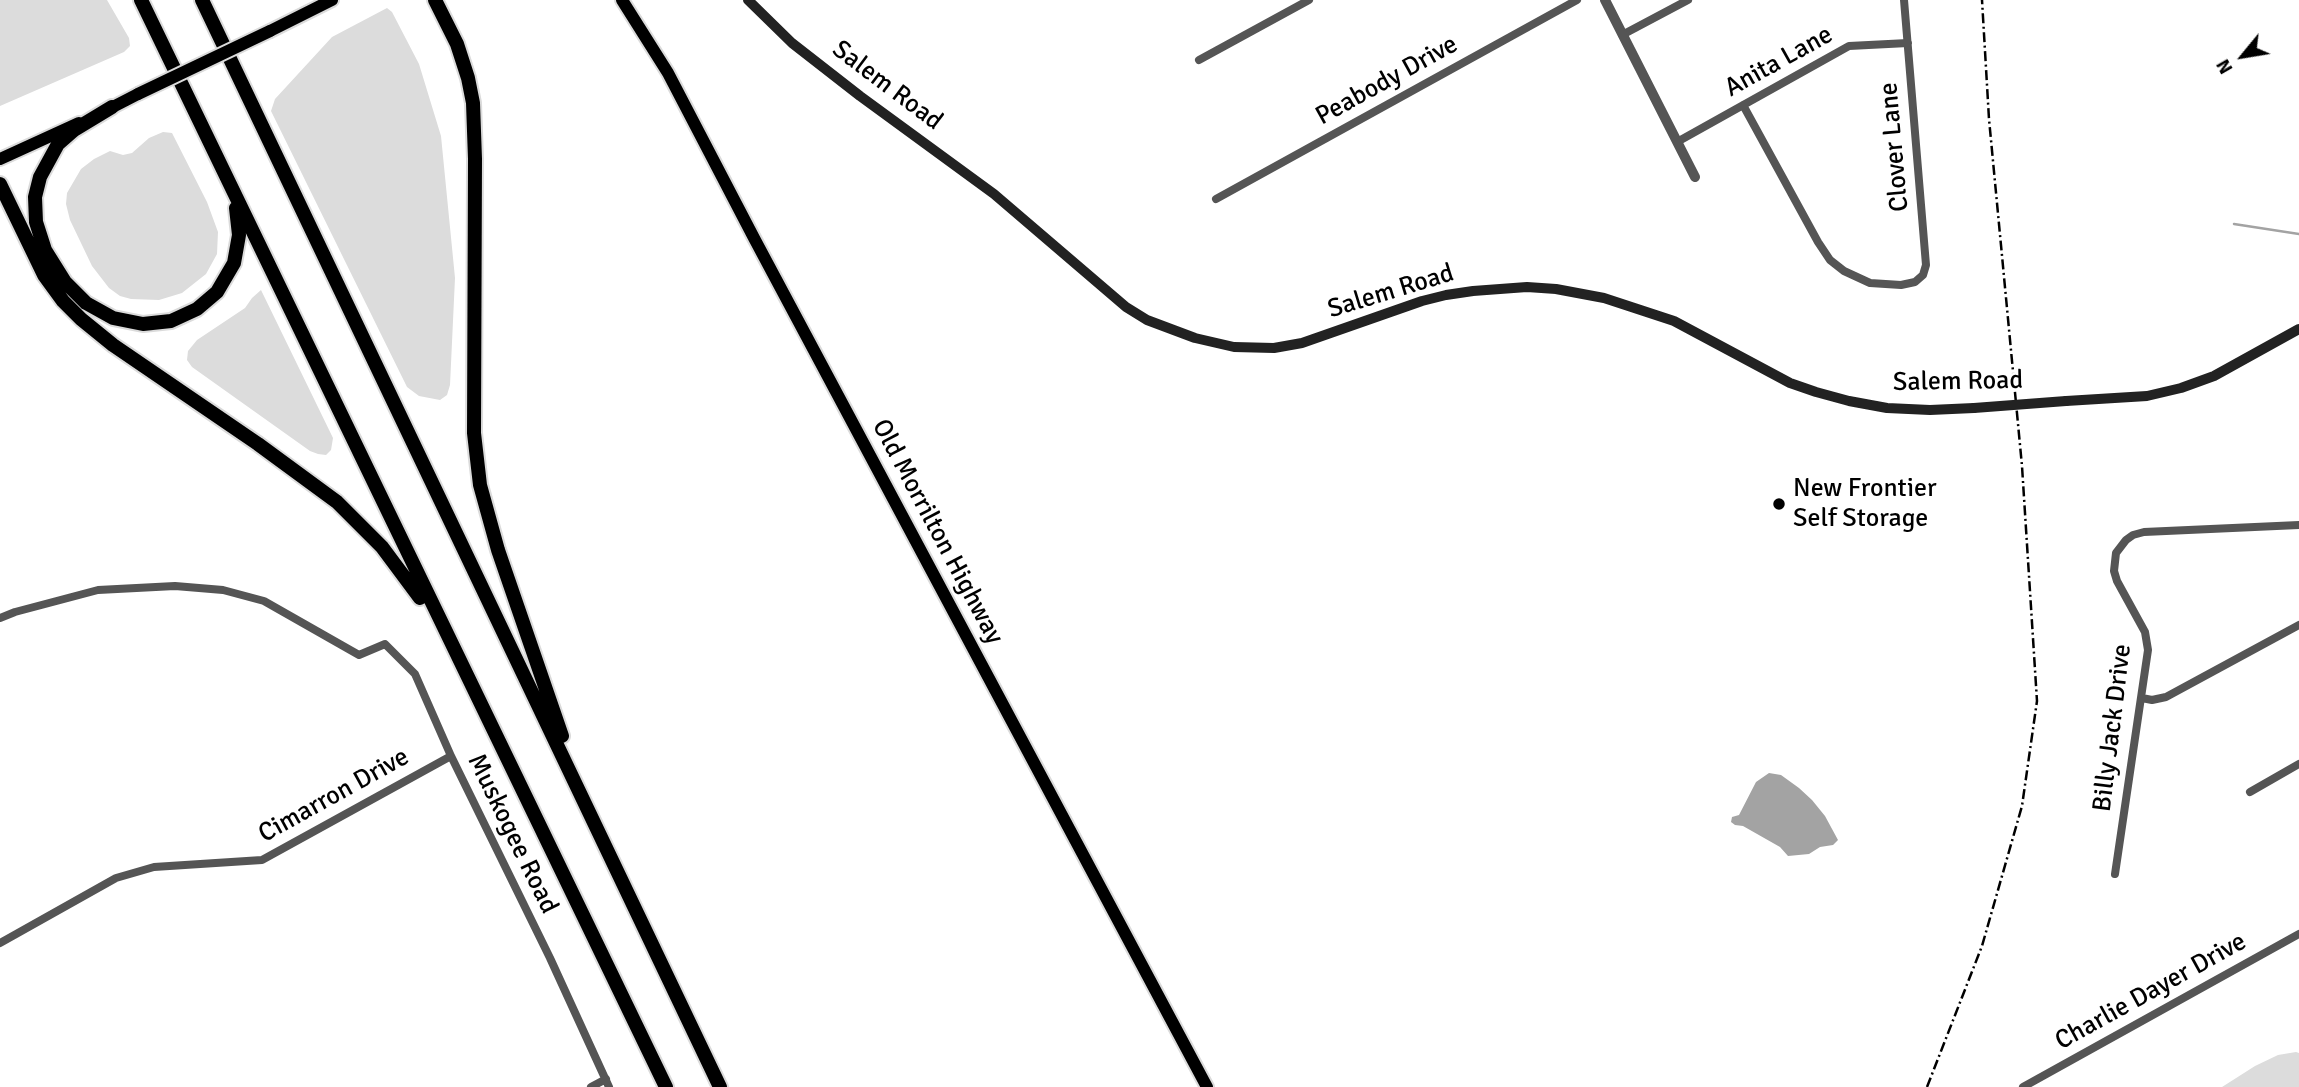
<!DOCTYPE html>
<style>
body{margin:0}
#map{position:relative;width:2299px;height:1087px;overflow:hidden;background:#fff;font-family:Signika,sans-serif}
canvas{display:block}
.north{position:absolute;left:2208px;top:21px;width:70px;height:70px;-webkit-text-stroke:5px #fff;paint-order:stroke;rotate:240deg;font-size:19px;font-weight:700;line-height:28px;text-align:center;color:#000}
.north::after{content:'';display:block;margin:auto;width:24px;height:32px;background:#000;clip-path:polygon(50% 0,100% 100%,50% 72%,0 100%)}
</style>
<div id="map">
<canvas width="2299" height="1087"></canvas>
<div class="north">N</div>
</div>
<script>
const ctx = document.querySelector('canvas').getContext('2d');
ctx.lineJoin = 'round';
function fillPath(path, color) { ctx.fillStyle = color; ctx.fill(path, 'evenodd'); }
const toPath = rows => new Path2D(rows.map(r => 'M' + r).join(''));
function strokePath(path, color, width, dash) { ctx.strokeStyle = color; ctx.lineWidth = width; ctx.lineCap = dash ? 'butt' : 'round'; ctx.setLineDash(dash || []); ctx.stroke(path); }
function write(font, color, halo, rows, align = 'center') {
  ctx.font = font + ' Signika,sans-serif'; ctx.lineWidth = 5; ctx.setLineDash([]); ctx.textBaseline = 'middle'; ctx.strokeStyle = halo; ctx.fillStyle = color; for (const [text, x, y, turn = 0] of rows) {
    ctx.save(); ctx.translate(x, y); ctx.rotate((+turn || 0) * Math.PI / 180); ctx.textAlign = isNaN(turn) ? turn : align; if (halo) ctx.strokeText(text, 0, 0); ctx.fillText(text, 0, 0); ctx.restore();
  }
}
const green = toPath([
 [0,0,107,0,129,38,130,46,124,52,0,106],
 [387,8,392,12,419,64,441,136,455,278,450,385,447,395,440,400,419,396,407,387,271,111,275,99,332,37],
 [163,132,172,133,207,202,218,232,217,254,206,274,182,293,159,300,131,299,120,296,109,288,92,266,70,220,66,204,67,193,81,169,94,159,110,151,123,155,132,153,149,138],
 [261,290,333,438,331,450,326,455,318,454,310,451,192,367,187,360,188,351,197,340,245,308,252,298],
 [2296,1052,2299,1053,2299,1087,2222,1087,2255,1066,2278,1055]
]);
const water = toPath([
 [1769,773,1781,775,1799,788,1812,800,1825,816,1838,840,1833,845,1820,847,1809,854,1788,856,1780,847,1743,826,1735,825,1731,822,1732,817,1739,815,1756,782]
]);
const stream = toPath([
 [2234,224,2299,234]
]);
const minor = toPath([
 [1622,35,1688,0],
 [1199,60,1309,0],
 [1743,105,1818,242,1830,260,1844,271,1870,283,1901,285,1915,282,1923,275,1926,265,1904,0],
 [1677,142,1849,46,1908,43],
 [1216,199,1577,0],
 [0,618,15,612,98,590,175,586,223,590,264,601,359,655,385,644,415,674,451,756,550,958,609,1087],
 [2142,698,2152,700,2166,697,2299,625],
 [2250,792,2299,764],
 [2115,874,2148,650,2145,632,2117,581,2114,571,2116,553,2126,540,2133,535,2144,532,2299,525],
 [0,943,116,878,154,867,262,860,451,756],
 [591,1087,606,1079],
 [2023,1087,2299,934]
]);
const tertiary = toPath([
 [1605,0,1695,177]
]);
const secondary = toPath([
 [748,0,792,43,860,96,994,194,1126,307,1147,320,1195,338,1234,347,1274,348,1302,343,1422,301,1446,295,1473,291,1527,287,1556,289,1604,298,1674,321,1790,383,1816,392,1849,401,1887,408,1930,410,1974,408],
 [2066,401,2147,396,2181,388,2214,376,2299,329]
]);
const primary = toPath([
 [622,0,668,73,754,238,1207,1087],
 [270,31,332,0],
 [105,111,138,94],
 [0,159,79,123]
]);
const motorway = toPath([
 [141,0,666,1087],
 [202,0,720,1087],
 [435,0,457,44,468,78,473,103,475,159,474,433,480,485,498,550,562,736],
 [112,107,74,130,58,144,40,177,35,197,36,222,45,250,65,282,86,303,113,318,143,324,171,321,197,309,217,292,234,263,239,235,236,208],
 [0,184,44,275,63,301,81,319,113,345,258,444,337,502,382,547,420,598]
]);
const rail = toPath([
 [1927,1087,1982,946,2022,806,2037,701,2022,466,1989,119,1982,0]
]);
const secondaryBridge = toPath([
 [1974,408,2066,401]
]);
const primaryBridge = toPath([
 [138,94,270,31]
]);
const markers = [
 [1779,504,7,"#000"]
];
const streetNames = [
 ["Anita Lane",1779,62,-29],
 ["Peabody Drive",1387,81,-29],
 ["Salem Road",887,86,37],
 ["Clover Lane",1895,147,-95],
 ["Salem Road",1391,292,-17],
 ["Salem Road",1958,382,-1],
 ["Old Morrilton Highway",937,532,62],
 ["Billy Jack Drive",2113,728,-83],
 ["Cimarron Drive",334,796,-29],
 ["Muskogee Road",512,834,64],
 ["Charlie Dayer Drive",2151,992,-29]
];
const poiNames = [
 ["New Frontier",1793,489],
 ["Self Storage",1793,519]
];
fillPath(green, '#dcdcdc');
fillPath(water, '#a3a3a3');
strokePath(stream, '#a3a3a3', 2.5);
strokePath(primary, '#dbdbdb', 16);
strokePath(motorway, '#dbdbdb', 18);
strokePath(minor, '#555', 8);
strokePath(tertiary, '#555', 10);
strokePath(secondary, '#222', 10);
strokePath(primary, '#000', 12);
strokePath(motorway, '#000', 14);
strokePath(rail, '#000', 2.5, [10, 3.5, 2, 3.5]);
strokePath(primaryBridge, '#dbdbdb', 16, []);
strokePath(secondaryBridge, '#222', 10);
strokePath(primaryBridge, '#000', 12);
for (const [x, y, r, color] of markers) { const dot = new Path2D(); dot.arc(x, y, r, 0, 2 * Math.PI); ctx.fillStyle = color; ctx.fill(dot); strokePath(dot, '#fff', 2.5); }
write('26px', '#000', '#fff', streetNames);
write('26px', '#000', '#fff', poiNames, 'left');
</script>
